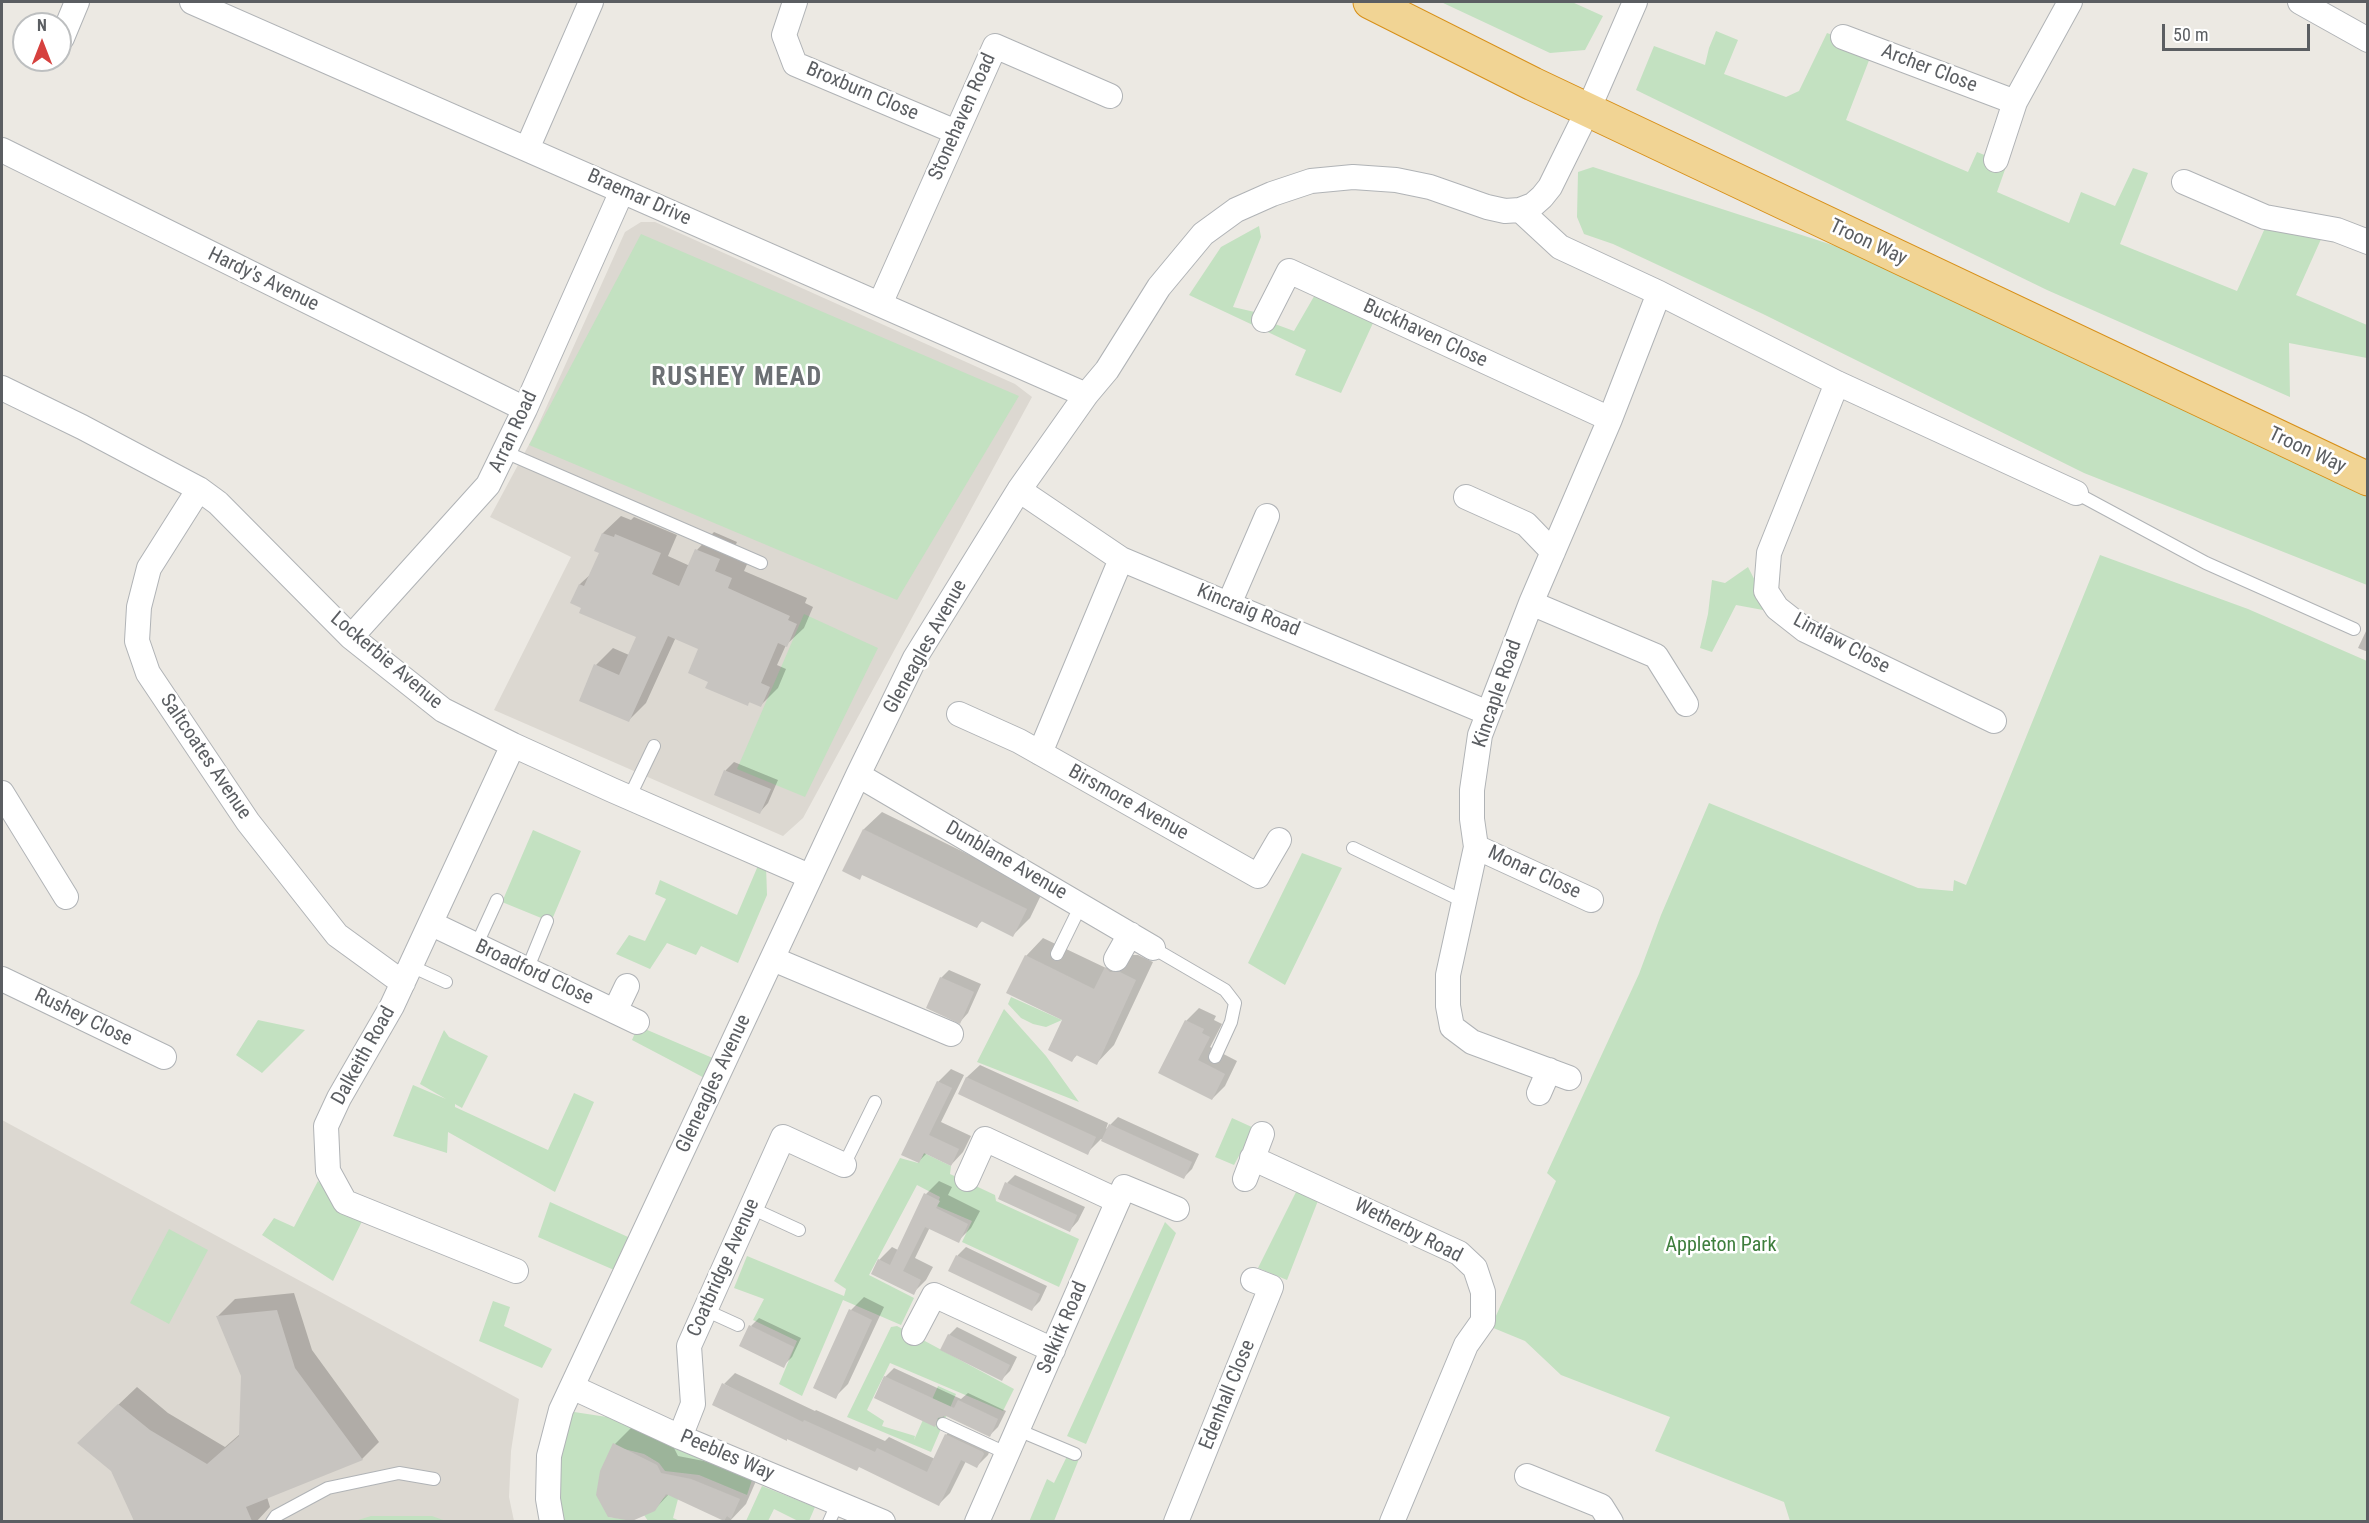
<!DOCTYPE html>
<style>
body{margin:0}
#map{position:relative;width:2369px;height:1523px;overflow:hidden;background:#ece9e3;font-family:"Roboto Condensed",sans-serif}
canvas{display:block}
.frame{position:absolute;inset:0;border:3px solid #5b5e62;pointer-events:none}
.north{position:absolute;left:12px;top:12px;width:60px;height:60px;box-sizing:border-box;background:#fff;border:2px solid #bdbfc0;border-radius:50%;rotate:0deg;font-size:16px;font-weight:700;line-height:24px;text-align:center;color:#5b5e62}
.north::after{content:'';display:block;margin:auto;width:21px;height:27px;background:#d6413e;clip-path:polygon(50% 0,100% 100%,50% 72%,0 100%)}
.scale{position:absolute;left:2162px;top:24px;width:148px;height:27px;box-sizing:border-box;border:3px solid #5b5e62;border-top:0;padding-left:8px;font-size:18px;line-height:21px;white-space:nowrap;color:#5b5e62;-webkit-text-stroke:4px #fff;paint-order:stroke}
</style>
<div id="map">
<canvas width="2369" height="1523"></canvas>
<div class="frame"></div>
<div class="north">N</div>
<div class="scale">50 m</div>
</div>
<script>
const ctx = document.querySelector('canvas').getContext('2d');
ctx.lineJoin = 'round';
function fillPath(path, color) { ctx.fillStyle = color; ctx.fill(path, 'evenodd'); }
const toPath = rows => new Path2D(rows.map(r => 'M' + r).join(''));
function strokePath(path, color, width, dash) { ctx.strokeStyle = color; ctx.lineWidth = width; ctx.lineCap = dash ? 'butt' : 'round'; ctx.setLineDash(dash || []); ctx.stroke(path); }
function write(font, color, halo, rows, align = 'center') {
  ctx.font = font + ' "Roboto Condensed",sans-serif'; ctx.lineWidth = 5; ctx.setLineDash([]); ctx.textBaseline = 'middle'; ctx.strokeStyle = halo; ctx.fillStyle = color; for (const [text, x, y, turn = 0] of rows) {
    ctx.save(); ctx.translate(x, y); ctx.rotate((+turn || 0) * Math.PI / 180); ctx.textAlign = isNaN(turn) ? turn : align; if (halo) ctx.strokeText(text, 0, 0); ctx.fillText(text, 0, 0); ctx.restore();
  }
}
const education = toPath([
 [641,222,655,222,1015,384,1032,397,803,818,783,836,494,710,571,557,490,517,532,439,625,232],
 [2,1120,519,1399,511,1451,509,1497,514,1521,2,1521]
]);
const green = toPath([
 [1441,2,1572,2,1603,16,1585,50,1550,53],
 [1716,31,1738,40,1724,74,1786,97,1799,91,1827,33,1873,50,1846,120,1968,172,1977,152,2007,164,1997,192,2069,223,2081,192,2115,206,2133,168,2148,173,2120,244,2237,291,2269,219,2326,228,2296,295,2367,325,2367,358,2289,343,2290,397,2047,290,1636,90,1654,46,1705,65,1709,48],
 [1593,167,1906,269,2367,486,2367,585,2084,473,1763,314,1613,244,1584,234,1577,217,1578,172],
 [1259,226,1261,237,1233,307,1259,313,1264,320,1294,331,1320,286,1378,312,1341,393,1295,375,1306,350,1189,295,1221,247],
 [641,234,1019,396,897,600,529,445],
 [2100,555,2248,609,2367,661,2367,1521,1790,1521,1784,1502,1655,1451,1670,1417,1561,1375,1525,1341,1491,1327,1556,1181,1547,1173,1639,974,1661,915,1709,803,1918,888,1953,891,1954,880,1966,885],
 [1748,567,1768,606,1763,610,1736,605,1712,652,1700,648,1708,614,1712,580,1725,583],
 [804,614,878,648,805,797,737,769],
 [533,830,581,851,551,922,502,902],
 [1302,853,1342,868,1285,985,1248,963],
 [760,861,766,865,767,895,738,963,701,946,696,955,667,943,650,969,616,954,629,935,645,941,666,899,655,894,660,880,737,915],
 [1011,997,1062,1020,1046,1027,1033,1024,1021,1018,1008,1004],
 [1004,1009,1046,1056,1079,1102,977,1062],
 [258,1020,305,1030,262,1073,236,1055],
 [638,1026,722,1062,712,1082,632,1040],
 [444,1030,449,1037,488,1056,462,1108,455,1104,455,1107,548,1150,574,1093,594,1102,555,1192,448,1132,447,1153,393,1136,413,1085,446,1099,420,1084],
 [1232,1118,1254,1128,1234,1165,1215,1157],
 [924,1153,951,1166,950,1174,995,1195,996,1201,1079,1239,1059,1287,962,1242,972,1221,937,1206,940,1197,917,1185,869,1275,914,1298,901,1325,843,1300,802,1396,779,1384,797,1341,753,1320,764,1299,734,1288,747,1256,844,1296,846,1289,834,1281,900,1158,918,1163],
 [318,1181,337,1199,366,1213,333,1281,262,1235,274,1218,294,1227],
 [1300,1184,1321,1193,1287,1280,1258,1268],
 [550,1202,637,1241,621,1273,538,1237],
 [1165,1222,1176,1233,1086,1444,1067,1436],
 [169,1229,208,1250,169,1324,130,1303],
 [493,1301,510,1307,504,1326,552,1349,542,1368,479,1341],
 [897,1326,1014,1389,1003,1411,890,1363,867,1410,884,1421,882,1426,915,1436,914,1440,938,1386,956,1394,931,1452,847,1417,891,1327],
 [561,1410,607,1417,752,1480,747,1495,699,1475,665,1471,659,1463,644,1454,624,1449,608,1517,643,1521,555,1521],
 [1069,1452,1079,1459,1054,1521,1029,1522,1047,1479,1054,1483],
 [762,1486,815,1507,809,1521,798,1521,774,1509,768,1521,746,1521],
 [672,1491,678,1499,673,1518,680,1521,648,1521,644,1515],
 [371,1516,432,1516,446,1521,355,1521]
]);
const shadow = toPath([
 [621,516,631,520,634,517,677,535,668,556,690,566,697,550,714,532,737,542,732,553,749,560,744,571,807,598,805,603,813,607,804,628,786,645,777,665,786,669,778,688,761,705,751,701,747,704,710,681,700,648,676,637,646,703,629,720,596,665,613,648,629,655,638,636,572,602,580,584,592,573,601,552,596,550,603,533],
 [2368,627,2368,652,2358,648],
 [734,762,778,780,768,803,760,812,716,794,726,770],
 [882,812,1043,891,1030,918,1013,935,983,920,977,926,863,874,844,870,864,829],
 [1043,938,1106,968,1123,951,1127,955,1138,955,1153,962,1114,1045,1097,1063,1078,1054,1072,1060,1064,1019,1026,956],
 [949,970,981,984,968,1013,960,1022,941,978],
 [1199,1008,1216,1016,1214,1020,1222,1024,1210,1047,1237,1061,1225,1086,1212,1099,1160,1073,1186,1021],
 [980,1065,1108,1123,1106,1129,1118,1117,1199,1154,1192,1169,1184,1177,1101,1139,1087,1153,960,1093,967,1077],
 [951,1069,964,1075,941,1122,971,1136,963,1152,951,1165,927,1153,918,1162,938,1082],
 [1015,1175,1085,1207,1078,1221,1070,1230,1007,1183],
 [939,1181,952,1187,948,1195,980,1211,971,1228,958,1241,930,1227,915,1258,933,1267,926,1280,913,1293,879,1260,892,1247,898,1250,926,1194],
 [966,1247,1047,1286,1040,1301,1032,1309,950,1270,958,1255],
 [294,1293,312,1350,379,1442,362,1459,267,1497,270,1507,256,1522,135,1522,112,1470,96,1426,137,1387,168,1413,225,1447,240,1434,242,1375,218,1316,235,1299],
 [864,1297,884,1307,848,1384,835,1397,851,1310],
 [759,1318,801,1338,792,1357,783,1366,751,1326],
 [957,1327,1017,1357,1010,1371,1002,1379,949,1335],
 [894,1368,961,1399,968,1393,1006,1411,998,1427,990,1435,946,1415,935,1425,885,1377],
 [735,1373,815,1411,816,1410,885,1441,889,1437,935,1459,946,1435,958,1424,994,1440,988,1455,977,1466,966,1461,950,1493,939,1504,724,1384],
 [632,1427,674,1448,678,1456,709,1462,756,1481,746,1504,729,1522,669,1494,654,1510,615,1444]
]);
const building = toPath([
 [602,533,614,537,615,534,661,553,652,574,679,586,695,549,720,559,715,571,732,578,728,588,790,616,788,620,797,624,787,647,778,643,761,683,770,687,761,707,749,702,748,706,705,688,708,682,688,673,698,649,668,636,629,722,579,701,594,664,619,675,636,637,579,613,581,608,570,603,579,584,584,586,599,553,594,551],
 [724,770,771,789,760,814,714,795],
 [863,829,1027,909,1013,937,981,921,977,928,862,875,860,880,842,871],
 [1025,955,1094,989,1105,967,1110,972,1120,972,1136,980,1097,1065,1076,1055,1072,1062,1048,1050,1062,1020,1006,993],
 [940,977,974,992,960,1024,926,1008],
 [1185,1020,1204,1029,1202,1033,1210,1037,1198,1060,1225,1074,1212,1100,1158,1073],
 [966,1077,1096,1137,1088,1155,958,1094],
 [937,1081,952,1088,929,1135,959,1149,951,1166,924,1153,919,1163,901,1155],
 [1109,1124,1192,1162,1184,1179,1101,1141],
 [1005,1182,1077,1215,1070,1232,998,1199],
 [924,1193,940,1201,936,1208,968,1224,959,1243,925,1227,903,1271,921,1280,914,1295,871,1274,878,1259,890,1265],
 [956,1255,1040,1294,1032,1311,948,1271],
 [849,1309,872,1320,836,1399,813,1388],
 [277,1310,295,1368,363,1460,246,1507,252,1521,134,1521,111,1471,77,1443,118,1404,150,1430,207,1464,239,1436,241,1376,216,1316],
 [749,1325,794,1347,784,1368,739,1346],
 [948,1334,1010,1365,1002,1381,940,1350],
 [884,1376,954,1408,958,1400,998,1419,990,1437,946,1416,938,1418,935,1427,874,1398],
 [722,1383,803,1422,804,1420,875,1452,877,1448,927,1472,945,1434,983,1452,984,1454,977,1468,961,1460,939,1506,859,1467,857,1471,787,1439,787,1441,712,1405],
 [613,1443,657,1465,661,1473,691,1479,740,1499,731,1519,727,1516,724,1521,666,1494,655,1511,632,1521,608,1517,596,1495,600,1471]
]);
const lane = toPath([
 [505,452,761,563],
 [2076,493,2206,563,2354,629],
 [629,798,654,746],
 [1353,848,1465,902],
 [476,946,497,900],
 [1153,948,1225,990,1235,1003,1231,1022,1215,1057],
 [1057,954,1081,905],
 [411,966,446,982],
 [527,970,547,921],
 [844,1165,875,1102],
 [751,1208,799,1230],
 [705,1310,738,1325],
 [943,1424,1008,1454],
 [1018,1430,1075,1454],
 [272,1522,276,1516,328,1488,399,1473,434,1479],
 [829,1522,838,1502]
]);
const street = toPath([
 [192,2,1086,395],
 [795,2,784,35,795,64,956,132],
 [2300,2,2368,40],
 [1843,37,2015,102],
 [62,38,77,2],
 [527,149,591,2],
 [2,150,525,409],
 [1996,160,2015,102,2070,2],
 [2184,182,2265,217,2337,230,2368,242],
 [1520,210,1560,247,1659,293,1837,383,2076,493],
 [880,304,995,46,1110,96],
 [1264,320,1289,271,1610,419],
 [1837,383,1769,553,1766,591,1777,608,1805,630,1994,721],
 [2,388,82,427,199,489,218,503,351,637,443,710,513,745,612,790,809,876],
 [199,489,149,568,139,607,137,641,148,673,248,822,337,935,403,983],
 [1019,490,1121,559,1488,713],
 [1466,497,1526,524,1553,552],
 [1531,603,1656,656,1686,704],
 [1229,604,1267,516],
 [351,637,488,485,525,409,622,191],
 [959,714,1019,741,1258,876,1279,840],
 [513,745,392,1006,339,1098,326,1126,328,1171,345,1202,516,1271],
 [1040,753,1121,559],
 [858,775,1153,948],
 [2,793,66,897],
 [1476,847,1591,900],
 [432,924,637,1022],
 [773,959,951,1034],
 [1116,959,1130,934],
 [2,979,164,1057],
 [615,1011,627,986],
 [1569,1078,1472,1042,1452,1027,1448,1006,1448,975,1476,847,1472,819,1472,790,1480,735,1531,603,1610,419,1659,293],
 [1539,1093,1549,1070],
 [1252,1158,1459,1253,1475,1268,1483,1292,1483,1321,1466,1345,1392,1522],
 [967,1179,985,1139,1118,1201],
 [1245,1179,1262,1134],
 [914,1333,934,1295,1053,1350],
 [572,1387,680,1437,883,1522],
 [680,1437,693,1404,689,1346,783,1137,844,1165],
 [1527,1476,1601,1506,1611,1522],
 [552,1522,548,1499,549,1456,561,1410,858,775,915,658,1019,490,1086,395,1107,370,1159,287,1203,234,1236,210,1272,194,1311,181,1353,177,1396,180,1430,187,1487,207,1505,211,1520,210,1533,205,1542,197,1550,187,1588,110,1635,2],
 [977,1522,1124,1187,1177,1209],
 [1176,1522,1271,1287,1253,1280]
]);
const highway = toPath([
 [1370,2,1533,84,2368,479]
]);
const streetNames = [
 ["Archer Close",1929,69,21],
 ["Broxburn Close",862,92,23],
 ["Stonehaven Road",963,117,-66],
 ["Braemar Drive",639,198,24],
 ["Troon Way",1868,243,25],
 ["Hardy's Avenue",263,280,26],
 ["Buckhaven Close",1425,334,25],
 ["Arran Road",514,432,-65],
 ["Troon Way",2307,451,25],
 ["Kincraig Road",1248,611,22],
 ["Lintlaw Close",1841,644,28],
 ["Gleneagles Avenue",926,647,-61],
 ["Lockerbie Avenue",386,661,40],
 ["Kincaple Road",1498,694,-71],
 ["Saltcoates Avenue",205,757,56],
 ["Birsmore Avenue",1128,803,29],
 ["Dunblane Avenue",1006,861,30],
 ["Monar Close",1534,873,25],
 ["Broadford Close",534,973,25],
 ["Rushey Close",83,1018,26],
 ["Dalkeith Road",364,1056,-61],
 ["Gleneagles Avenue",714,1084,-65],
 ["Wetherby Road",1408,1231,27],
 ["Coatbridge Avenue",724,1268,-66],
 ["Selkirk Road",1063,1328,-67],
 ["Edenhall Close",1228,1395,-68],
 ["Peebles Way",727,1456,23]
];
const parkNames = [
 ["Appleton Park",1721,1246]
];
const districtNames = [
 ["RUSHEY MEAD",737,378]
];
fillPath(education, '#dcd8d1');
fillPath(green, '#c3e1c1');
fillPath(shadow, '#0003');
fillPath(building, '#c7c4c0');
strokePath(lane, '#b0b3b6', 14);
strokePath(street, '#b0b3b6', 26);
strokePath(highway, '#d78f17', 35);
strokePath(lane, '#fff', 12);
strokePath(street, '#fff', 24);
strokePath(highway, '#f1d494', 33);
write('20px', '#5b5e62', '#fff', streetNames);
write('20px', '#3e7e3d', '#fff', parkNames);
ctx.letterSpacing = '1.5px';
write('bold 26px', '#6c7074', '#fff', districtNames);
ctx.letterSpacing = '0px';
</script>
